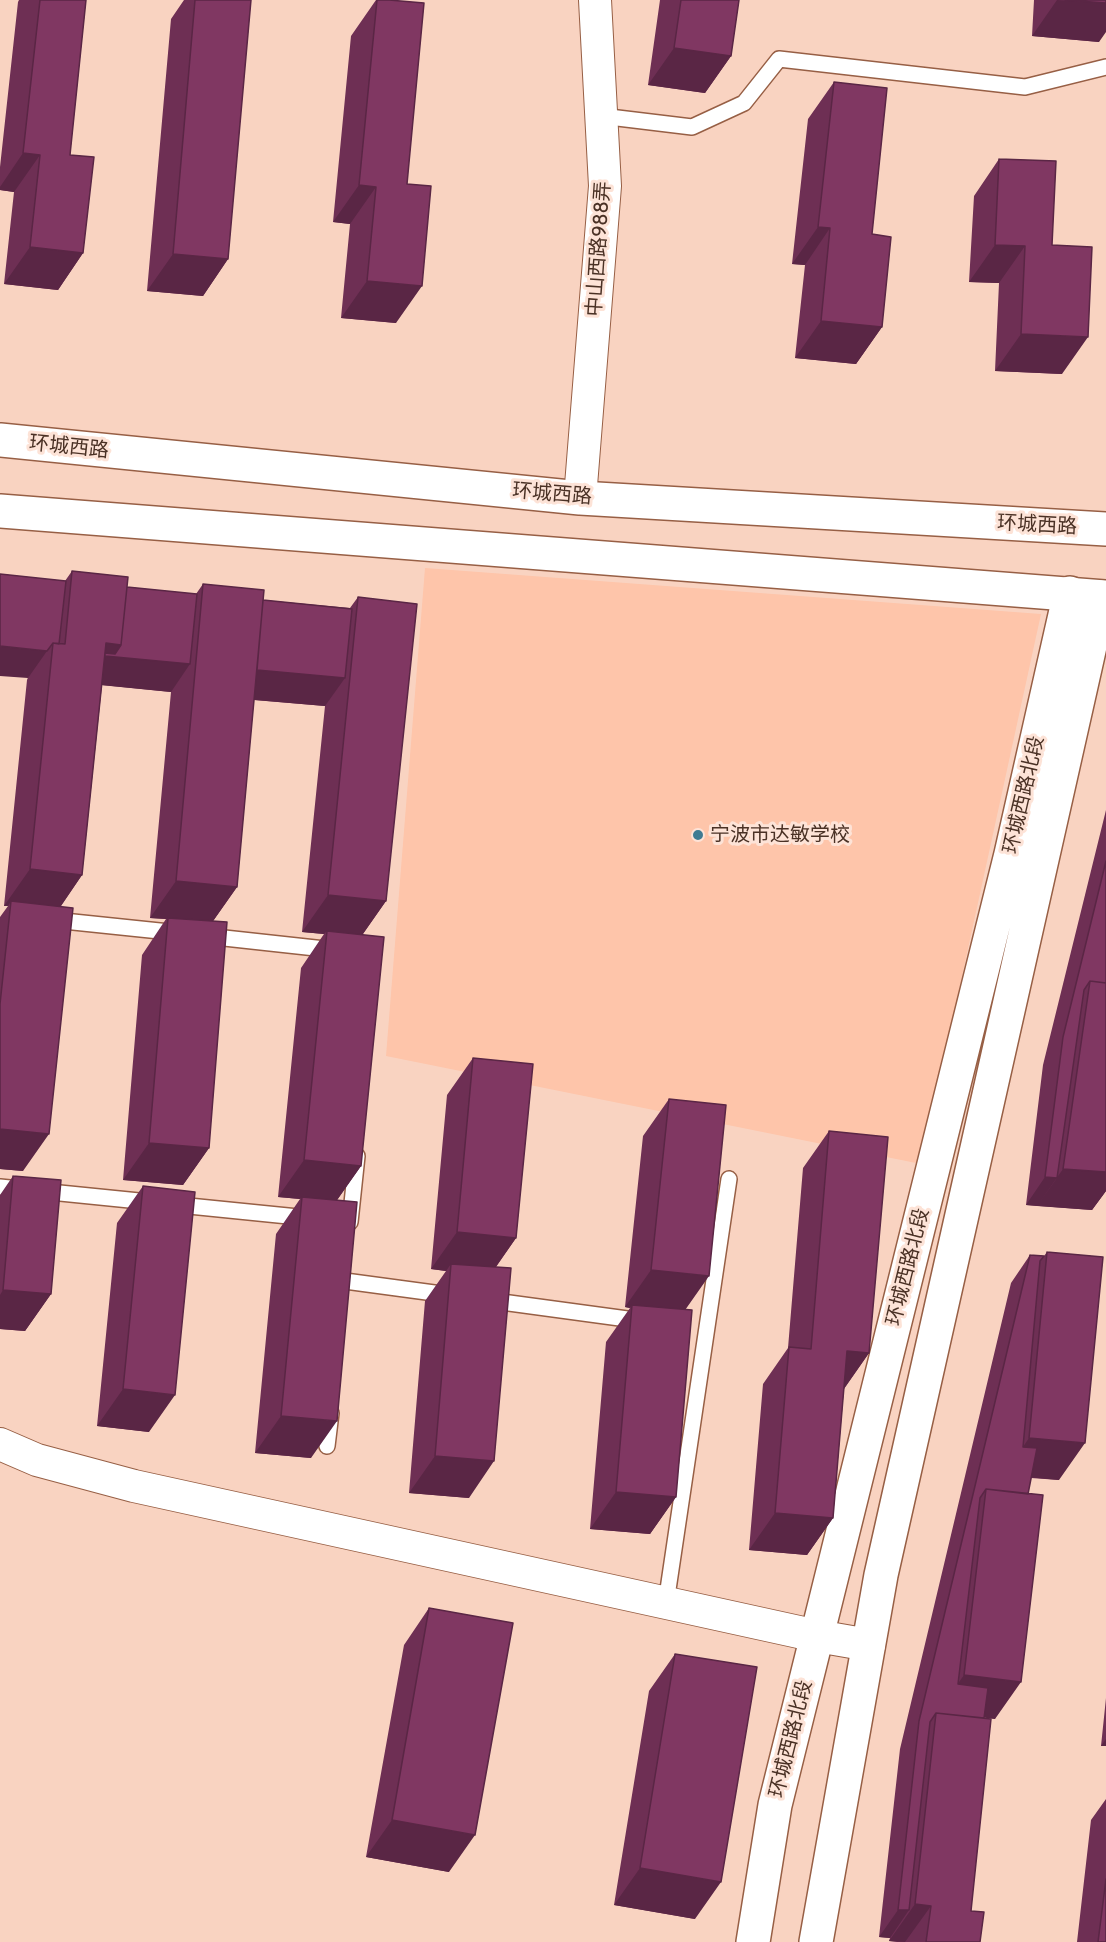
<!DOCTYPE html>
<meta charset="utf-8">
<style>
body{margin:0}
canvas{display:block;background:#f9d3c1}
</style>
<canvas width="1106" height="1942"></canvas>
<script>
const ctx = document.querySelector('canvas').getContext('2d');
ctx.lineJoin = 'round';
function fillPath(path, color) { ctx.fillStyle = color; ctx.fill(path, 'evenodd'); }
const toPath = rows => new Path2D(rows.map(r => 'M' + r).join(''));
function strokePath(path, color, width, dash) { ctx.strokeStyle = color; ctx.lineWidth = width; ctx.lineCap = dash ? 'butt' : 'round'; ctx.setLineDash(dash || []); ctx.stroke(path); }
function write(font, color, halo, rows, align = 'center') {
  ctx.font = font + ' Cabin,"Noto Sans SC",sans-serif'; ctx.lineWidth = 6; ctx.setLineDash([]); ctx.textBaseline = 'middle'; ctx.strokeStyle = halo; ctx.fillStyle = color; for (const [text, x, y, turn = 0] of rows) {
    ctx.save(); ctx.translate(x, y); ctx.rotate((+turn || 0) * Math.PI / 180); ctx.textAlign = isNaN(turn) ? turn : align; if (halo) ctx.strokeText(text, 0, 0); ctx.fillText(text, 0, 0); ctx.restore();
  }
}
const built = toPath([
 [425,568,1041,614,921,1164,386,1056]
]);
const service = toPath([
 [601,116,692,127,744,103,779,59,1025,87,1106,67],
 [54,920,179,933],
 [206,936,334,950],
 [0,1187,308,1218],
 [350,1222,357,1156],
 [345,1281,449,1295],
 [487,1300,642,1321],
 [327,1446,331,1413],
 [666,1603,729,1179]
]);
const minor = toPath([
 [580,498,605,186,595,0],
 [0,1444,37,1460,134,1486,817,1636,869,1645]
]);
const tertiary = toPath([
 [753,1942,775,1805,1011,854,1070,593],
 [816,1942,881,1575,1101,597]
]);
const primary = toPath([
 [0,440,580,498,1106,529],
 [0,511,1106,597]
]);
const wall = toPath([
 [19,0,86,0,70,155,83,253,58,290,4,284,14,192,0,190,0,167,18,2],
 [184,0,195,0,228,259,203,296,147,291,171,19],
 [376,0,389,0,407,184,396,323,341,318,350,224,333,222,351,36],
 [660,0,739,0,731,56,705,93,648,85],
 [1034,0,1106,0,1099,42,1032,36],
 [834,82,872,234,882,327,856,364,795,358,805,265,792,264,808,119],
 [999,159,1052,245,1062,374,995,371,999,283,969,282,974,196],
 [72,571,127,587,196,594,203,584,263,600,350,608,358,597,386,901,363,934,361,1166,337,1200,311,1458,255,1453,276,1234,300,1199,278,1197,301,968,324,934,302,932,325,706,254,700,237,887,213,921,209,1148,183,1185,123,1180,142,955,166,919,150,918,171,692,102,685,82,875,60,907,23,1171,0,1169,0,917,8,906,4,906,27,680,65,581],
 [1106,810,1106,1191,1092,1210,1026,1205,1043,1065],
 [473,1058,516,1238,496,1267,469,1498,409,1493,425,1301,446,1271,431,1269,447,1095],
 [669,1099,685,1309,676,1497,650,1534,590,1529,606,1342,630,1308,625,1307,643,1136],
 [829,1131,869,1353,844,1389,833,1518,807,1555,749,1550,763,1384,788,1348,803,1168],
 [13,1176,51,1294,25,1331,0,1329,0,1195],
 [143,1186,149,1432,97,1426,117,1223],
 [1047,1252,1059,1480,1031,1478,1028,1494,995,1719,984,1717,971,1911,980,1942,897,1942,889,1941,890,1938,879,1937,900,1749,1011,1283,1030,1255,1044,1256],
 [429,1608,449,1872,366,1857,404,1645],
 [675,1654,695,1919,614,1905,649,1691],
 [1106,1698,1106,1746,1101,1746],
 [1106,1799,1106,1942,1077,1942,1091,1820]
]);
const shadedWall = toPath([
 [1057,0,1106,3,1106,32,1099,42,1032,36],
 [674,48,731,56,705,93,648,85],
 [23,153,40,155,14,192,0,190,0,187],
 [359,185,376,187,350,224,333,222],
 [818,227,830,228,805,265,792,264],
 [995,245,1025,246,999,283,969,282],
 [30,247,83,253,58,290,4,284],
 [173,254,228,259,203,296,147,291],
 [367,281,422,286,396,323,341,318],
 [821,321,882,327,856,364,795,358],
 [1021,334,1088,337,1062,374,995,371],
 [106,643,121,645,190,664,171,692,80,683],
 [0,646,47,651,28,678,0,676],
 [252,670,345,678,325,706,232,698],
 [30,869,82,875,57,912,11,901,8,906,4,906],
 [176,881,237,887,211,924,168,918,166,919,150,918],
 [328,895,386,901,360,938,327,931,324,934,302,932],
 [0,1129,49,1134,23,1171,0,1169],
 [149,1143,209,1148,183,1185,123,1180],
 [304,1160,361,1166,335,1203,302,1197,300,1199,278,1197],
 [1063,1169,1106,1172,1106,1191,1092,1210,1037,1206],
 [1045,1177,1057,1178,1037,1206,1026,1205],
 [457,1232,516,1238,490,1275,451,1264,446,1271,431,1269],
 [651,1270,709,1276,683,1313,632,1305,630,1308,625,1307],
 [3,1290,51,1294,25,1331,0,1329,0,1295],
 [847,1351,869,1353,843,1390],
 [123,1389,175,1395,149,1432,97,1426],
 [281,1416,337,1421,311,1458,255,1453],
 [1029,1438,1085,1443,1059,1480,1004,1475],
 [435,1456,494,1461,469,1498,409,1493],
 [616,1492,676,1497,650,1534,590,1529],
 [775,1513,833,1518,807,1555,749,1550],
 [964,1675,1021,1682,995,1719,938,1712],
 [1106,1739,1106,1746,1101,1746],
 [392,1820,475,1835,449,1872,366,1857],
 [640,1868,721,1882,695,1919,614,1905],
 [915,1904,931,1906,905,1942,889,1941],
 [898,1910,909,1910,890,1938,879,1937]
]);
const building = toPath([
 [40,0,86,0,70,155,94,157,83,253,30,247,40,155,23,153,40,0],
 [195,0,251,0,228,259,173,254,195,0],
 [377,0,389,0,424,3,407,184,431,186,422,286,367,281,376,187,359,185,377,0],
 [681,0,739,0,731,56,674,48,681,0],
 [1065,0,1106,0,1106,3,1065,0],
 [834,82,887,88,872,234,891,237,882,327,821,321,830,228,818,227,834,82],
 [999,159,1056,161,1052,245,1092,247,1088,337,1021,334,1025,246,995,245,999,159],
 [72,571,128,577,121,645,106,643,82,875,30,869,53,643,65,644,72,571],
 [0,574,66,581,59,644,53,643,47,651,0,646,0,574],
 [203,584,264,590,237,887,176,881,203,584],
 [127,587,197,594,190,664,105,656,105,653,115,654,121,645,127,587],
 [358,597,417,604,386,901,328,895,358,597],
 [263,600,352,609,345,678,257,670,263,600],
 [1106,861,1106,983,1090,981,1084,990,1057,1178,1045,1177,1063,1037,1106,861],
 [11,901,73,908,49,1134,0,1129,0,1004,11,901],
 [168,918,227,922,209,1148,149,1143,168,918],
 [327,931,384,937,361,1166,304,1160,327,931],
 [1090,981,1106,983,1106,1172,1063,1169,1090,981],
 [473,1058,533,1064,516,1238,457,1232,473,1058],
 [669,1099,726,1105,709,1276,651,1270,669,1099],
 [829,1131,888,1137,869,1353,847,1351,833,1518,775,1513,789,1347,811,1349,829,1131],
 [13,1176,61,1180,51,1294,3,1290,13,1176],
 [143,1186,195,1192,175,1395,123,1389,143,1186],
 [302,1197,357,1202,337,1421,281,1416,302,1197],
 [1047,1252,1103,1257,1085,1443,1029,1438,1047,1252],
 [1030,1255,1044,1256,1040,1261,1023,1447,1037,1448,1028,1494,986,1489,980,1498,958,1684,988,1688,984,1718,936,1713,930,1722,909,1910,898,1910,919,1721,1030,1255],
 [451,1264,511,1268,494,1461,435,1456,451,1264],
 [632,1305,692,1310,676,1497,616,1492,632,1305],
 [986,1489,1043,1495,1021,1682,964,1675,986,1489],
 [429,1608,513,1623,475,1835,392,1820,429,1608],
 [675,1654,757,1667,721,1882,640,1868,675,1654],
 [936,1713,991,1719,971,1911,984,1912,980,1942,926,1942,931,1906,915,1904,936,1713],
 [1106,1879,1106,1942,1098,1942,1106,1879]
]);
const markers = [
 [698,835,6,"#3f7b92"]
];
const streetNames = [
 ["中山西路988弄",599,249,-86],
 ["环城西路",69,447,6],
 ["环城西路",552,494,5],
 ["环城西路",1037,525,3],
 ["环城西路北段",1024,795,-77],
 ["环城西路北段",908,1267,-76],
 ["环城西路北段",791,1739,-76]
];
const poiNames = [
 ["宁波市达敏学校",710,835]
];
fillPath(built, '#fec5aa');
strokePath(service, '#975f45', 18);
strokePath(minor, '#975f45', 34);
strokePath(tertiary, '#975f45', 36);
strokePath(primary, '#975f45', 36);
strokePath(service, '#fff', 15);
strokePath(minor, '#fff', 32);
strokePath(tertiary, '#fff', 33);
strokePath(primary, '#fff', 33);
fillPath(wall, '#6e2f54');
fillPath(shadedWall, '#5a2645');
fillPath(building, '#803762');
strokePath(building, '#5a2645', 1.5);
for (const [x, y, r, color] of markers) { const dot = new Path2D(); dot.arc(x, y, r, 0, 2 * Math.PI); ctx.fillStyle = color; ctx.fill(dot); strokePath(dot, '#fde3d7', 2); }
write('20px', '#4a3125', '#fde3d7', streetNames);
write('20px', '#4a3125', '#fde3d7', poiNames, 'left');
</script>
